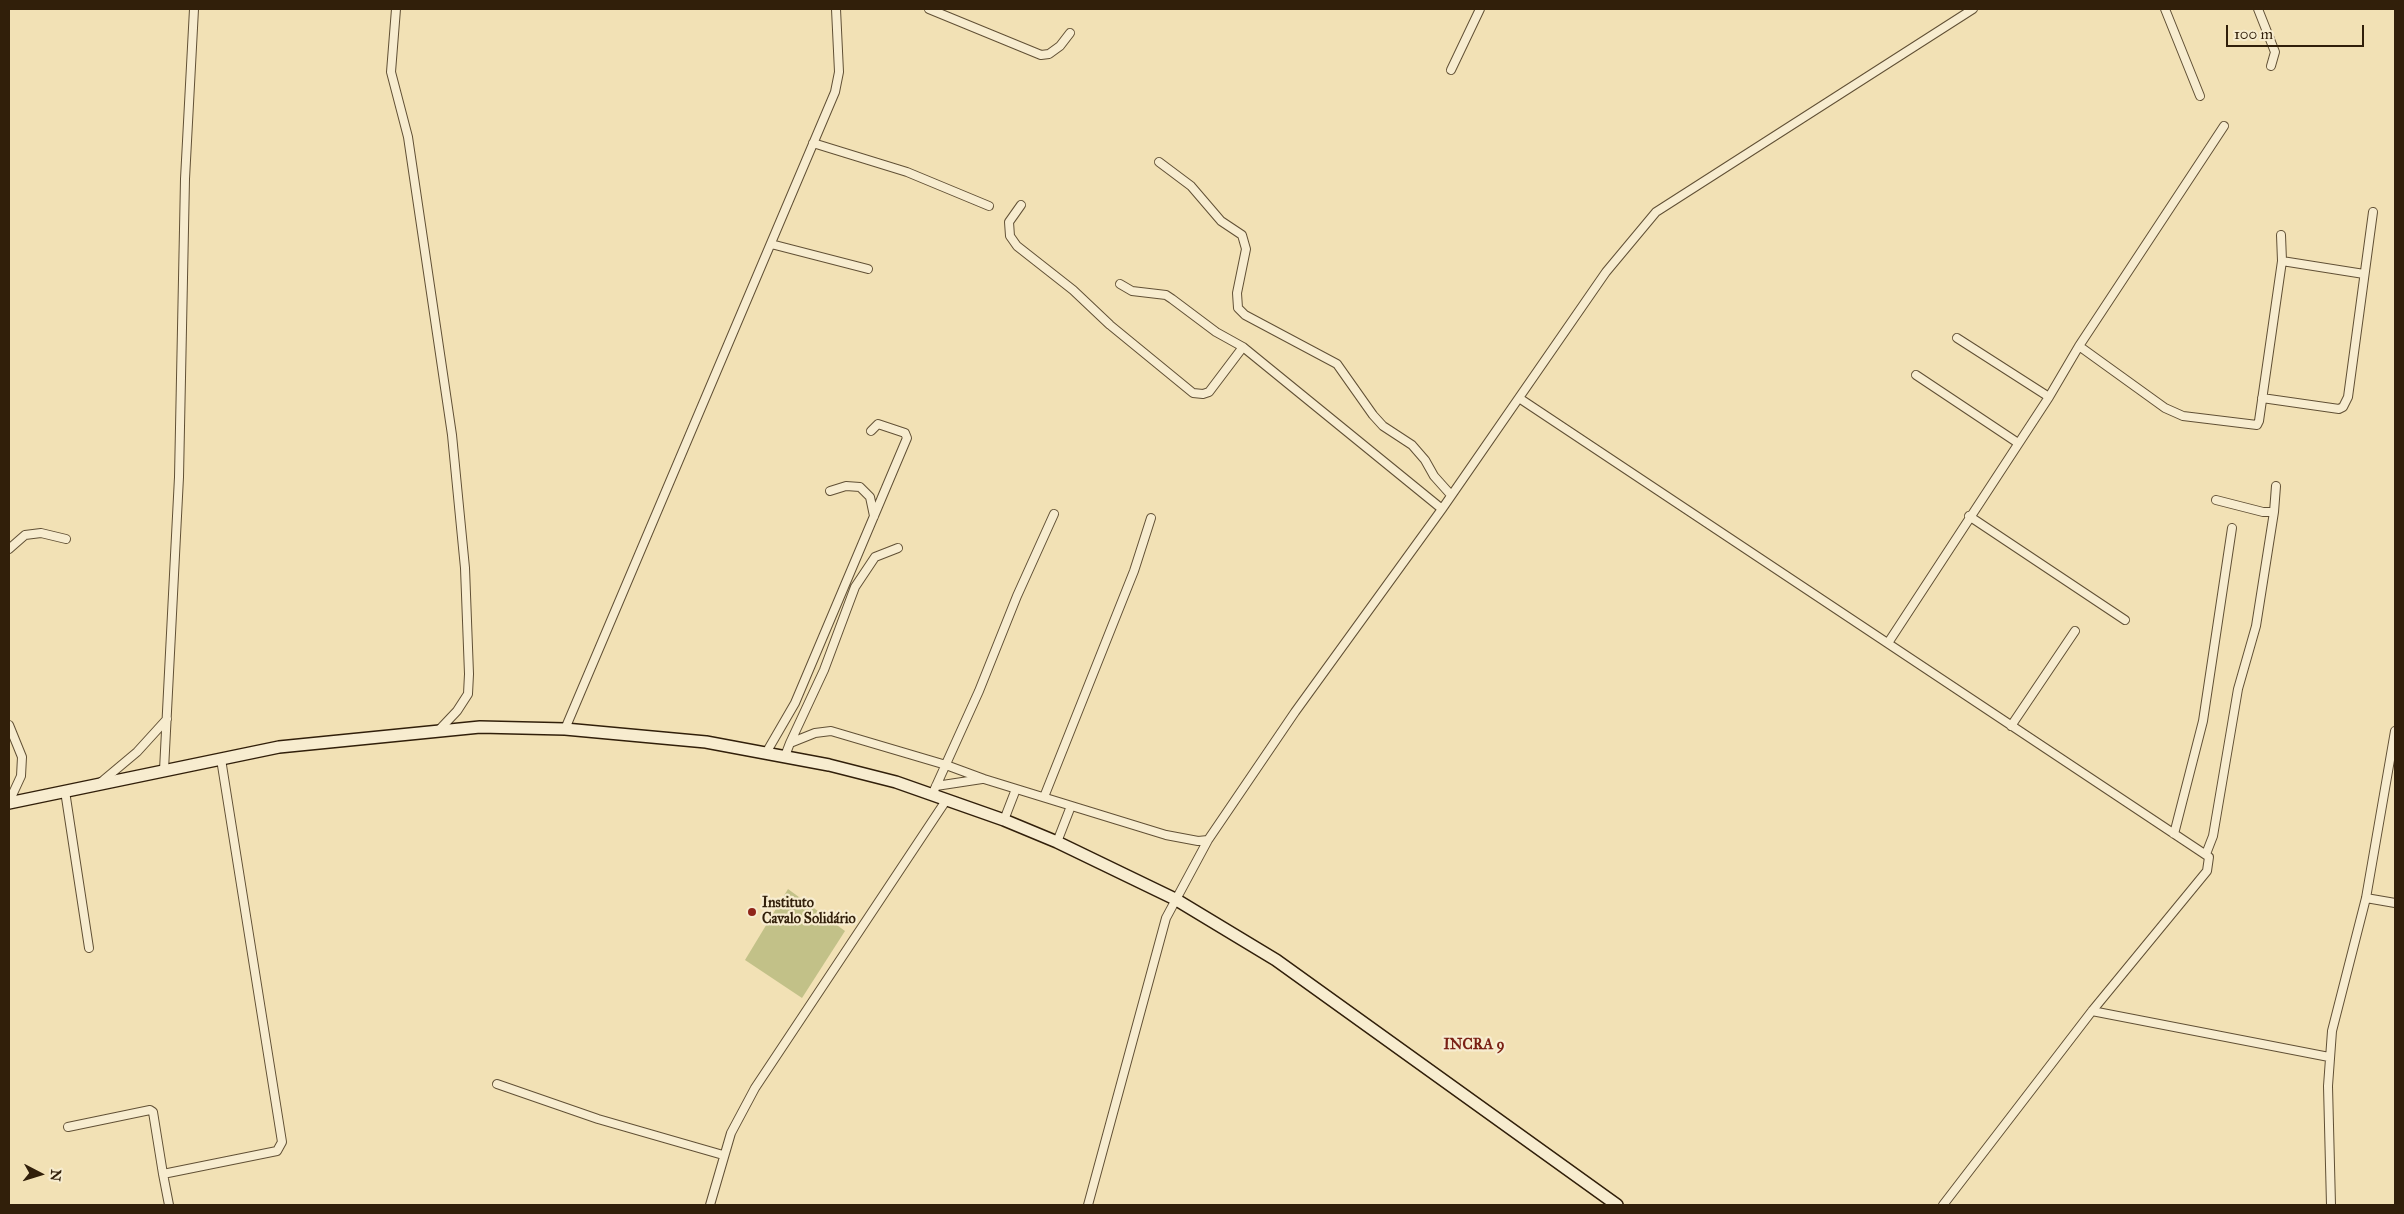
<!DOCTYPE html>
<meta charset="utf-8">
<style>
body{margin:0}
#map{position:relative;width:2404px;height:1214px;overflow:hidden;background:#f2e1b5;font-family:"IM FELL Great Primer",serif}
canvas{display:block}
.frame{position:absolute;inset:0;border:10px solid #311f0a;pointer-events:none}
.north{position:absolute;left:15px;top:1149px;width:50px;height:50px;-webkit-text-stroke:4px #f7eccf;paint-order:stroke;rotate:95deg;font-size:14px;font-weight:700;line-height:20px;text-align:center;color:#311f0a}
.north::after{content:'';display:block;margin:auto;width:18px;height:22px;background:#311f0a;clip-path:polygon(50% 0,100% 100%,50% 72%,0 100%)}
.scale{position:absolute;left:2226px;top:25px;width:138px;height:22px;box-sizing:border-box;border:2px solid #311f0a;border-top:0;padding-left:6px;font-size:15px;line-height:18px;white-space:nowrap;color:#311f0a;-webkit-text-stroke:4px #f7eccf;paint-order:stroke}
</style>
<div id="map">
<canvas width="2404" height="1214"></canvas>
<div class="frame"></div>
<div class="north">N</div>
<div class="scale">100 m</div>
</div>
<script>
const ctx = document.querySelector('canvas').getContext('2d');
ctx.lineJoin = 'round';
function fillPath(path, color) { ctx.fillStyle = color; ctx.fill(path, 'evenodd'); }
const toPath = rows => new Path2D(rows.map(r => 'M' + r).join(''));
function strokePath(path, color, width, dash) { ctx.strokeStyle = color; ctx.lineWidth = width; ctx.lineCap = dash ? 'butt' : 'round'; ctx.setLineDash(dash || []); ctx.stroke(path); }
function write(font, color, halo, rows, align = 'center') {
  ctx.font = font + ' "IM FELL Great Primer",serif'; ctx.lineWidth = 4.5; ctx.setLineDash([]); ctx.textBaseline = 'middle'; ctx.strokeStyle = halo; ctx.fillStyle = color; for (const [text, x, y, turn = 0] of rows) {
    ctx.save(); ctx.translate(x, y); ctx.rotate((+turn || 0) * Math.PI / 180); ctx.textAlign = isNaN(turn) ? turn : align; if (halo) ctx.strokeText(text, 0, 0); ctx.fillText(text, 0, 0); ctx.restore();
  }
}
const green = toPath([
 [788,889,845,931,802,998,745,960]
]);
const street = toPath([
 [396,9,391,72,408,137,452,435,465,568,469,674,468,694,457,711,439,730],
 [929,9,1041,55,1049,54,1060,46,1070,33],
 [2165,9,2200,96],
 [2258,9,2275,52,2271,66],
 [1451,70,1480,9],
 [813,143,907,172,989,206],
 [1159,162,1191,186,1221,221,1242,235,1246,249,1237,293,1238,308,1245,315,1337,364,1373,415,1383,426,1412,445,1425,460,1434,476,1451,495],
 [1021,205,1009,222,1010,236,1017,246,1073,290,1110,325,1193,393,1203,394,1209,392,1243,347],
 [771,244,868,269],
 [2282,261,2364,274],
 [1120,284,1132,291,1166,295,1172,299,1216,332,1243,347,1442,509],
 [2079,346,2165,408,2183,416,2257,425,2259,421,2282,261,2281,235],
 [1916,375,2018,443],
 [2049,397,2079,346,2224,126],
 [1519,398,2209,857,2207,871,2092,1011,1943,1205],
 [2262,398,2339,409,2343,407,2348,397,2373,212],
 [830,491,846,486,860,487,870,497,874,516],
 [2274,512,2276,486],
 [1969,516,2125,620],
 [9,549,25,535,41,533,66,539],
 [1888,643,2049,397,1957,338],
 [9,725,22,757,21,776,9,802],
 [2011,726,2075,631],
 [565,729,835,92,839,72,836,9],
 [790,743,824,670,855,587,875,557,898,548],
 [766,753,795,703,907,438,905,433,878,424,871,431],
 [785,756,790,743,815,733,831,731,946,765,984,779,1166,835,1198,841,1208,840],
 [164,770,179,477,185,179,194,9],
 [100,783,137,752,167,719],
 [936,786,982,779],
 [65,791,89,948],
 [932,795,979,691,1017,596,1054,514],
 [1044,797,1134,571,1151,518],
 [1004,820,1016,789],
 [2174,834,2203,721,2232,528],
 [1057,842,1071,806],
 [2206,854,2213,836,2238,689,2256,626,2274,512,2263,512,2216,500],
 [2366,898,2395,903],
 [2092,1011,2329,1057],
 [497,1084,598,1119,723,1155],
 [68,1127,150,1110,153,1112,163,1174],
 [169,1205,163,1174,272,1152,277,1151,282,1142,221,759],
 [710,1205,731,1133,755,1088,947,799],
 [1088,1205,1166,918,1208,840,1295,712,1442,509,1606,272,1656,212,1973,9],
 [2331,1205,2328,1086,2332,1031,2366,898,2395,731]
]);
const secondary = toPath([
 [9,803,279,747,480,727,565,729,706,742,829,765,896,782,1004,820,1057,842,1175,899,1276,960,1617,1205]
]);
const markers = [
 [752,912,5,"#8f2418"]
];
const poiNames = [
 ["Instituto",762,904],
 ["Cavalo Solidário",762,920]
];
const neighbourhoodNames = [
 ["INCRA 9",1474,1045]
];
fillPath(green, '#c2c188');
strokePath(street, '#615035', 10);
strokePath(secondary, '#311f0a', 14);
strokePath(street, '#f7eccf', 8);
strokePath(secondary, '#f7eccf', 11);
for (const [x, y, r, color] of markers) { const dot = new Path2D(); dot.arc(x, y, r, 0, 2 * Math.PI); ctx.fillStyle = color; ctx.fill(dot); strokePath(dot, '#f7eccf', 2); }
write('bold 14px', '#311f0a', '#f7eccf', poiNames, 'left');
write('bold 15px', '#7a1f14', '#f7eccf', neighbourhoodNames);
</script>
